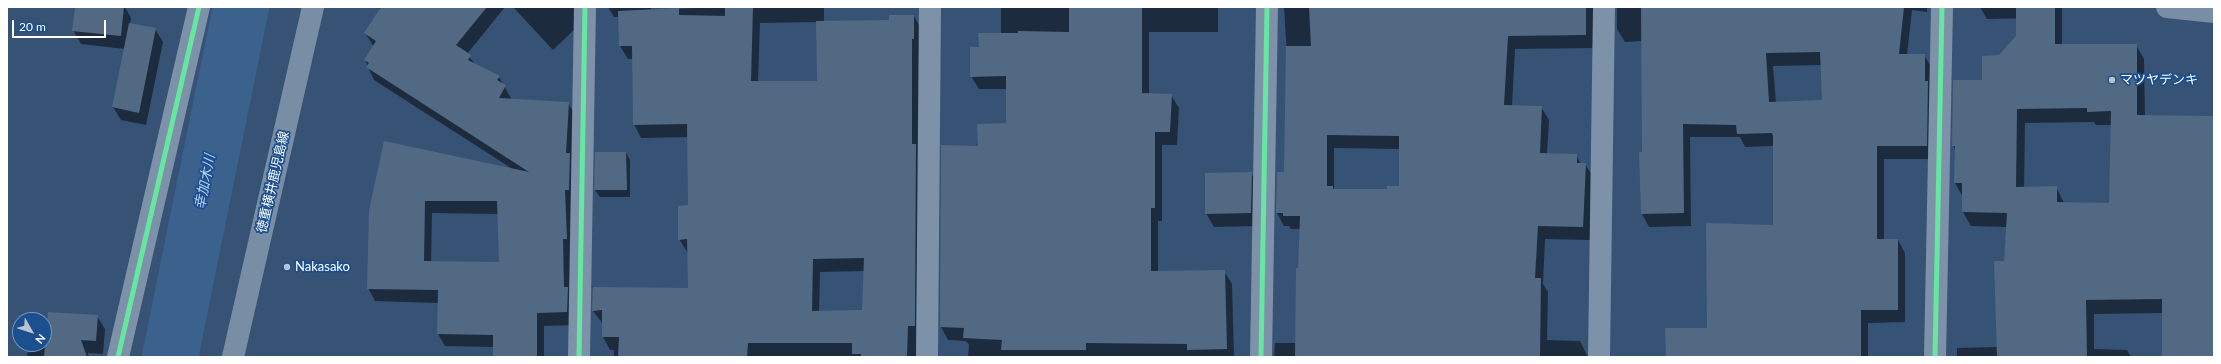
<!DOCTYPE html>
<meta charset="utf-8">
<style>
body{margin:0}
#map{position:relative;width:2221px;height:364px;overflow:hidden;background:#365274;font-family:Lato,sans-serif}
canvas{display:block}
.frame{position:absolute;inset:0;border:8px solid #fff;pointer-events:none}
.north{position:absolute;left:12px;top:312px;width:40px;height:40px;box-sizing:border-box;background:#1b4f8f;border:1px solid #7695bc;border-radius:50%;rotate:129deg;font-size:11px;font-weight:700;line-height:16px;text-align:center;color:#fff}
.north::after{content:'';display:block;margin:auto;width:14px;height:18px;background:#b9c2ce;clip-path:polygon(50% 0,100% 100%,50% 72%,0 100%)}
.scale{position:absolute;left:12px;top:20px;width:94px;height:18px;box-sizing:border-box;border:2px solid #fff;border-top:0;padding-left:5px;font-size:12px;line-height:14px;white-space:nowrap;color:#fff;-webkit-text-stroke:3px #1b4f8f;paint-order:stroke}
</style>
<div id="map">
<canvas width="2221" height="364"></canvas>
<div class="frame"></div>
<div class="north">N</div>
<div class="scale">20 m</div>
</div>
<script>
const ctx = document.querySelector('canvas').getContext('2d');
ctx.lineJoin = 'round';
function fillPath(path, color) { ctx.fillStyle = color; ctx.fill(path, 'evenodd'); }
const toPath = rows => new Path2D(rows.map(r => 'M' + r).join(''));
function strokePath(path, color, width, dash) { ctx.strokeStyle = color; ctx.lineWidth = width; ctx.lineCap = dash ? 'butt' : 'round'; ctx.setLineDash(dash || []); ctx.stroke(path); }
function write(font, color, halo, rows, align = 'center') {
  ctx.font = font + ' Lato,"Noto Sans JP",sans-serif'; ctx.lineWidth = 3.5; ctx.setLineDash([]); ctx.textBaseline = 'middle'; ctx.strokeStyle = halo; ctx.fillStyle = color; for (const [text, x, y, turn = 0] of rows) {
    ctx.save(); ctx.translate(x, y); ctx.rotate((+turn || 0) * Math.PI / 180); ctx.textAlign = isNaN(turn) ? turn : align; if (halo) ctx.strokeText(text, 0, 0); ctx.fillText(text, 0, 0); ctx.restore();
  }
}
const shadow = toPath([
 [76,7,125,7,131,18,130,24,155,29,163,42,146,125,121,120,113,107,125,49,81,44,73,30],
 [378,7,505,7,467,54,475,64,499,77,512,100,568,103,576,116,574,252,570,252,574,325,544,326,544,357,494,357,494,347,445,346,438,334,438,303,375,301,368,288,370,210,514,170,374,80,365,60,374,47,365,33,380,10],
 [432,213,498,214,500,263,431,263],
 [513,7,573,7,580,19,579,25,553,50],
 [608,7,651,7,651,10,718,7,824,7,824,22,890,21,914,16,921,29,916,357,614,357,614,350,610,350,603,337,603,324,593,311,689,289,688,253,679,239,689,206,688,137,641,138,634,124,633,59,628,59,620,46,619,17,614,17],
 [817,22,818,82,758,82,760,23],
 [864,271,863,311,819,312,820,272],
 [1001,7,1218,7,1218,32,1149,32,1149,94,1171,95,1179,108,1177,145,1162,145,1162,221,1158,221,1158,272,1224,271,1232,284,1234,357,968,357,969,345,966,341,948,340,941,327,942,146,979,147,1007,124,1007,89,979,89,971,76,980,48,1001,34],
 [1284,7,1593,7,1598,21,1593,48,1515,49,1512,106,1541,107,1549,120,1547,154,1576,155,1581,164,1585,164,1593,177,1590,240,1545,239,1543,284,1548,292,1547,340,1580,341,1588,357,1274,357,1275,343,1296,343,1301,229,1291,229,1289,226,1284,226,1277,213,1285,173,1287,56],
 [1334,148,1400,149,1400,187,1388,190,1334,190],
 [1617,7,1927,7,1927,12,1912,10,1907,55,1924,55,1932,68,1934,159,1884,159,1884,240,1898,240,1905,253,1905,322,1868,323,1868,357,1667,357,1708,329,1774,226,1773,146,1745,147,1740,137,1690,137,1691,226,1649,227,1642,214,1640,153,1643,153,1642,41,1625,42,1617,29],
 [1821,65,1823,101,1776,103,1773,66],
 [1980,7,2062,7,2062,45,2136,45,2144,59,2145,116,2214,117,2214,357,2163,357,2163,313,2094,314,2094,349,2127,350,2131,357,1957,357,1957,348,1997,347,2007,227,1971,226,1963,212,1963,197,1955,183,1956,151,1953,145,1999,56,2034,18,1987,19],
 [2094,122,2096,125,2112,125,2110,204,2064,203,2056,187,2024,187,2025,123],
 [596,153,626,153,630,160,630,197,600,197,595,190],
 [1251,173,1259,187,1258,226,1214,227,1206,213],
 [97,316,105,329,103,354,88,353,89,357,28,357,27,353,46,347]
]);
const river = toPath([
 [170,357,241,7]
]);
const building = toPath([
 [75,7,124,7,121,36,72,31],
 [381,7,487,7,456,45,471,55,468,60,500,76,497,80,506,85,499,98,569,102,566,153,570,153,569,190,565,190,567,239,563,239,564,287,568,287,567,312,537,313,537,357,493,357,493,335,437,334,438,290,367,289,369,210,384,141,529,172,366,67,369,63,364,60,376,41,364,33],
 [425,201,497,201,499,262,424,261],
 [725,7,753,7,751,81,817,81,816,21,889,20,889,15,914,15,914,39,912,39,912,144,916,144,915,326,908,326,907,357,861,357,861,354,852,354,852,343,748,343,747,357,618,357,619,337,602,337,602,310,592,311,593,287,688,288,687,239,678,240,678,206,688,205,687,124,633,125,632,46,619,46,618,11,679,8,679,15,725,16],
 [864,258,862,310,812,311,813,259],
 [1069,7,1142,7,1142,93,1172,94,1170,132,1155,132,1155,208,1151,208,1151,271,1225,270,1227,349,1187,350,1187,344,1086,343,1086,350,1001,350,1002,340,963,338,964,328,940,327,941,145,978,146,977,124,1006,123,1006,76,970,77,970,47,979,47,978,33,1018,33,1018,31,1069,32],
 [1309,7,1586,7,1586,35,1508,36,1504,105,1542,106,1540,153,1577,154,1577,163,1586,163,1583,227,1538,226,1535,278,1541,278,1540,357,1295,357,1296,268,1298,268,1300,216,1283,216,1283,213,1276,213,1277,172,1284,172,1286,46,1311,46],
 [1327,135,1399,136,1399,186,1387,186,1387,189,1333,189,1333,186,1327,186],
 [1641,7,1904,7,1899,54,1925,54,1925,81,1928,81,1927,146,1877,146,1877,239,1898,239,1898,310,1861,310,1861,357,1666,357,1665,328,1707,328,1706,223,1773,225,1773,136,1772,133,1737,134,1736,125,1683,124,1684,213,1641,214,1639,152,1642,152],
 [1820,52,1822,100,1769,102,1766,53],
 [2016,7,2055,7,2055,44,2137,44,2137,115,2214,116,2213,357,2162,357,2162,299,2086,300,2087,357,1997,357,1994,261,2004,261,2007,213,1962,212,1962,183,1954,183,1955,146,1952,146,1953,80,1982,80,1982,56,1999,55,2016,36],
 [2087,108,2087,112,2111,111,2109,203,2057,202,2057,186,2016,187,2017,109],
 [129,23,156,28,139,113,112,107],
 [595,152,626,152,627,190,594,190],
 [1252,172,1251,213,1205,214,1205,173],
 [48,312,98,315,96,341,81,340,87,357,44,357]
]);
const street = toPath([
 [118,357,199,7],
 [579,357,585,7],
 [927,357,930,7],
 [1261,357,1267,7],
 [1599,357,1604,7],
 [1935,357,1942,7]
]);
const secondary = toPath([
 [2167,7,2214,12],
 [233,357,313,7]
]);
const cycleway = toPath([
 [118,357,199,7],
 [579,357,585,7],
 [1261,357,1267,7],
 [1935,357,1942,7]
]);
const markers = [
 [2112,80,4,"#b9c2ce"],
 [287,267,4,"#b9c2ce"]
];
const poiNames = [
 ["マツヤデンキ",2120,80],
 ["Nakasako",295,267]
];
const streetNames = [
 ["徳重横井鹿児島線",273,182,-77]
];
const waterNames = [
 ["幸加木川",205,182,-79]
];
fillPath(shadow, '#0007');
strokePath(river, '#3b618d', 56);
fillPath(building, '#526984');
strokePath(street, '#7d92a8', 22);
strokePath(secondary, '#798da4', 22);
strokePath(cycleway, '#66e7a1', 5);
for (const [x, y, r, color] of markers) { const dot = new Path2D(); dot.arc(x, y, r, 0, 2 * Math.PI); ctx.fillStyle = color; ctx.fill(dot); strokePath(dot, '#1b4f8f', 1.5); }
write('13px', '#fff', '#1b4f8f', poiNames, 'left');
write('13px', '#fff', '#1b4f8f', streetNames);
write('italic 14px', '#b5d3f5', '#1b4f8f', waterNames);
</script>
